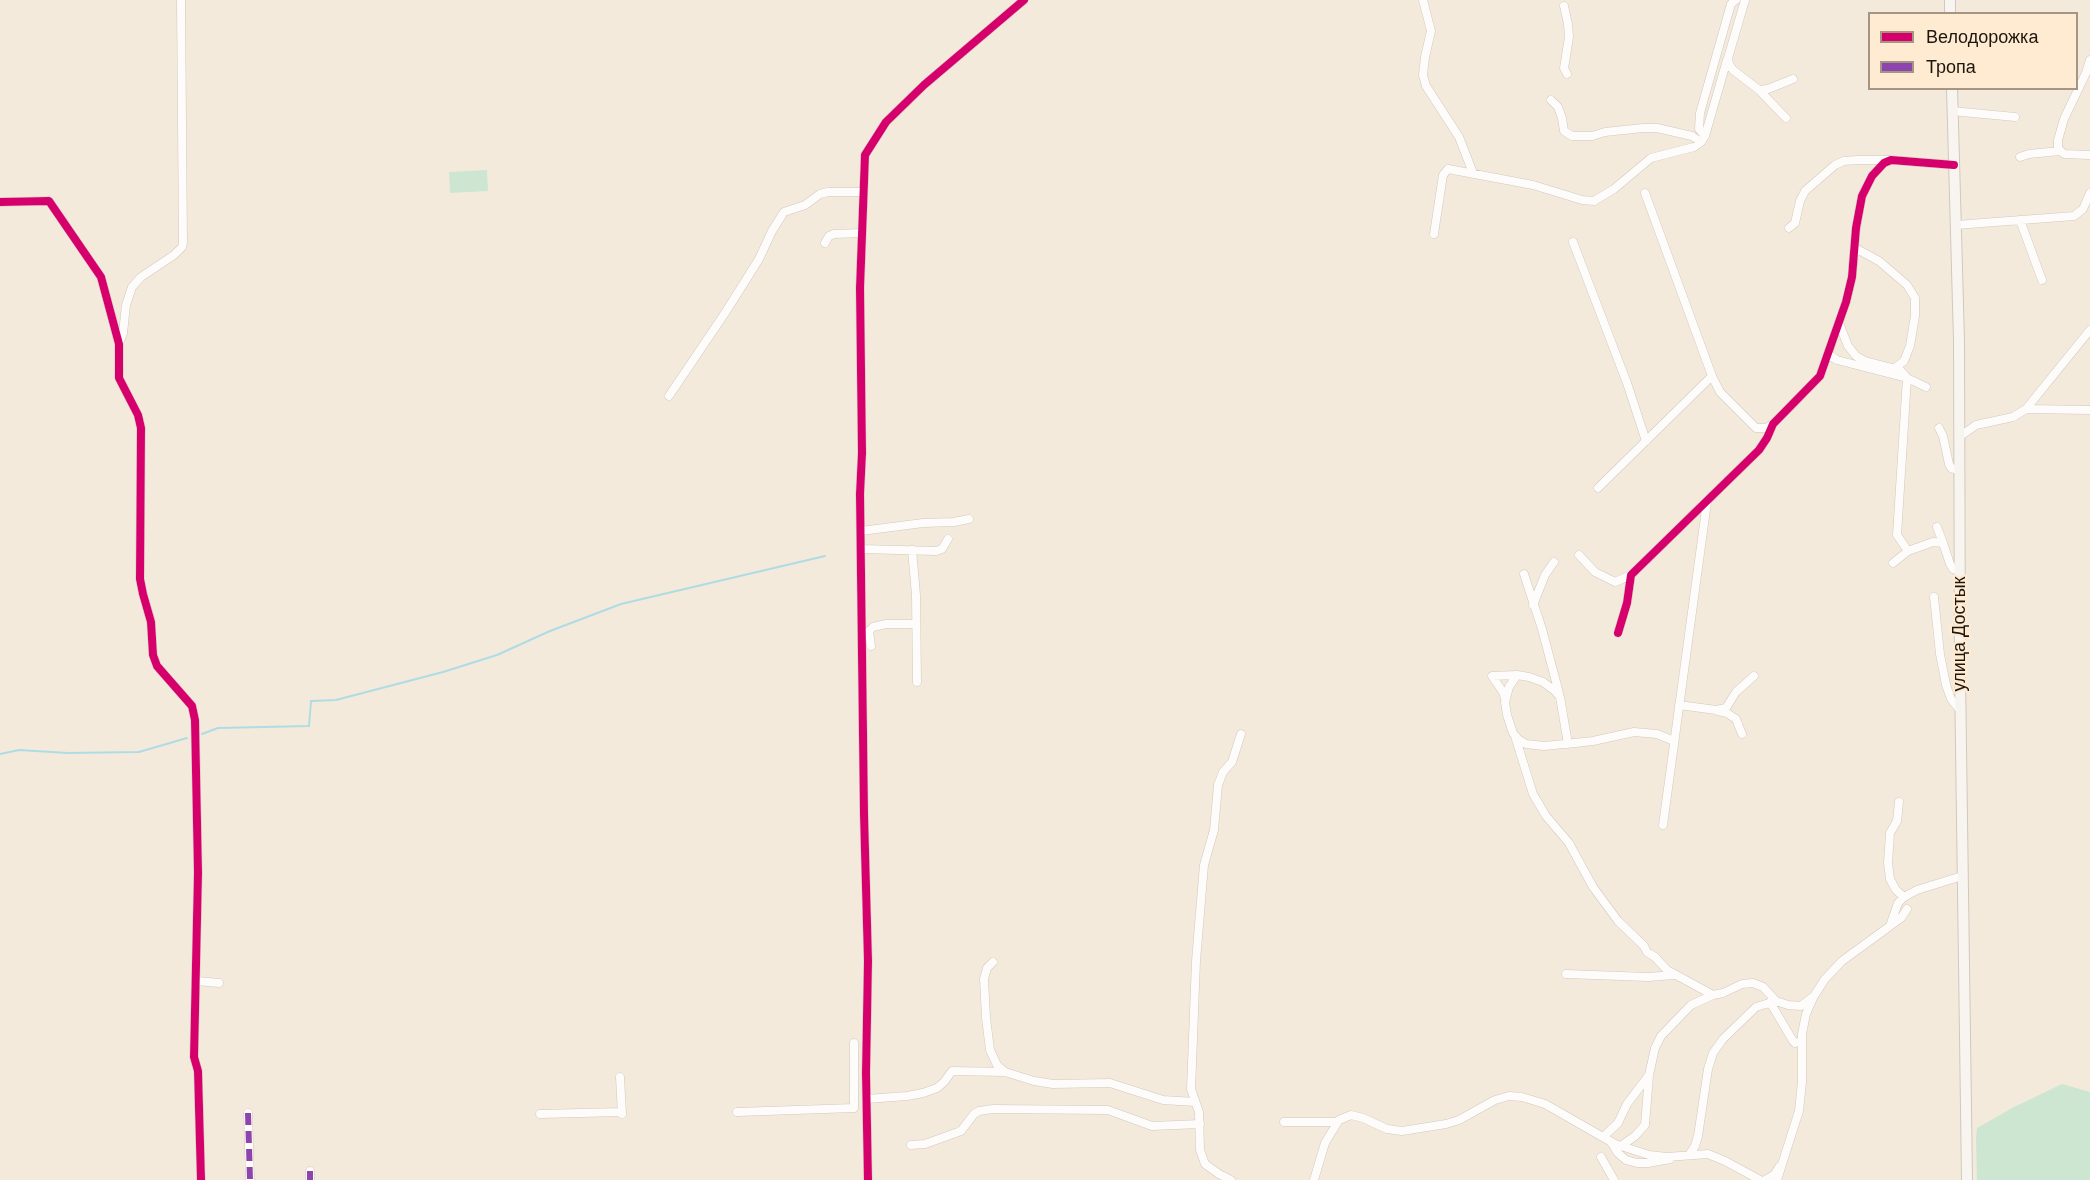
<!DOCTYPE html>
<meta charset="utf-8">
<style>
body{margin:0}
#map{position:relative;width:2090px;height:1180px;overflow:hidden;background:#f4eadc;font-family:Helvetica,sans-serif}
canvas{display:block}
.legend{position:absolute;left:1868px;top:12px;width:210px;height:78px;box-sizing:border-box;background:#feebd2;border:2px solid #a49683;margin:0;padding:8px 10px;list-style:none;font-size:18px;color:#1d160d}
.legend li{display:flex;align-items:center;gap:12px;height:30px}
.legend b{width:30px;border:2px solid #a49683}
</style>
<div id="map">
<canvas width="2090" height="1180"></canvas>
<ul class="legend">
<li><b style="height:8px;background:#d6006c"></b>Велодорожка</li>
<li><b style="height:8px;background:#8e44ad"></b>Тропа</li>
</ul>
</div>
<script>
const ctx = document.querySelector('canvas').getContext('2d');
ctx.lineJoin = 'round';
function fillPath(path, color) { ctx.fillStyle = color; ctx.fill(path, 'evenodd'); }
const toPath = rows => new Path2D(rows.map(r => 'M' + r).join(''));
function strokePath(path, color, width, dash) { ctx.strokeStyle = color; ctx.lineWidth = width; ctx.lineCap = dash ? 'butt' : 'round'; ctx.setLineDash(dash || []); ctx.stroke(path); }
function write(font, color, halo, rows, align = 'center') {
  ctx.font = font + ' Helvetica,sans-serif'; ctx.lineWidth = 4.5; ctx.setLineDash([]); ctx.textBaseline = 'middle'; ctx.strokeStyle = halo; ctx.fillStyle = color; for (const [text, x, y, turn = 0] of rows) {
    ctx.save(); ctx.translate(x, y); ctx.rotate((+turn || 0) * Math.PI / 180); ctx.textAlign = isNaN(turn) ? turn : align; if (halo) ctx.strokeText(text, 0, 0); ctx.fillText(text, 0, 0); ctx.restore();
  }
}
const green = toPath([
 [487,170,488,191,450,193,449,172],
 [2062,1084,2090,1092,2090,1180,1977,1180,1976,1138,1977,1128,2014,1107]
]);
const stream = toPath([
 [202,734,218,728,309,726,311,701,336,700,443,672,497,655,550,631,621,604,825,556],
 [0,754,19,750,68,753,139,752,187,738]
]);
const street = toPath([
 [1423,0,1431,31,1425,57,1423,75,1426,86,1459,137,1473,173],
 [1745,0,1728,58,1729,64,1733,70,1759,90,1786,118],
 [1564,6,1568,24,1569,37,1564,68,1567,74],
 [2090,60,2086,73,2064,119,2058,140,2058,148,2064,154,2090,155],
 [1759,90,1768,89,1793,79],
 [1551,100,1558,107,1562,118,1564,131,1572,136,1592,136,1605,132,1643,128,1657,128,1692,136,1701,142],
 [1952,111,2015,117],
 [1705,136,1727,60],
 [2020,157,2029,154,2060,151],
 [1645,193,1712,376,1720,392,1756,428,1766,428,1773,424],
 [0,202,49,201,101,277,119,344,119,378,138,415,141,428,140,579,143,594,151,622,153,655,157,666,192,706,195,720,198,873,194,1057,198,1071,201,1180],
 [2020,220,2042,280],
 [1956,225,2074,216,2083,209,2090,193],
 [1789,228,1795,223,1800,201,1805,191,1835,165,1844,161,1858,160,1889,160],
 [1434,234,1443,175,1448,169,1533,185,1582,200,1594,201,1614,189,1651,158,1694,147,1701,142,1705,136,1699,129,1700,113,1731,4,1736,0],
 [1573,242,1627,383,1646,441],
 [825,243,829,236,834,234,862,233],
 [1855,248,1879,261,1907,285,1915,298,1915,316,1910,346,1904,361,1895,368],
 [1839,323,1848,346,1856,356,1865,361,1900,370,1907,378,1926,387],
 [119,344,123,333,126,305,132,287,141,277,174,255,182,247,183,243,181,0],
 [1829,355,1837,360,1907,378,1897,535,1908,551,1933,542,1943,543,1950,564,1953,569,1959,571],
 [669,396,725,313,759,259,772,231,784,212,805,205,820,194,828,192,862,192],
 [2026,409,2090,330],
 [1939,428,1943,436,1949,464,1951,468,1959,470],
 [1959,437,1976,425,2013,417,2026,409,2090,410],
 [1598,488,1712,376],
 [1937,527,1943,543],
 [861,531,923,523,954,522,969,519],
 [861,549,936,551,942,549,948,539],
 [912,550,916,595,917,682],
 [1579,555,1595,572,1615,582,1631,575],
 [1893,563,1908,551],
 [1524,574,1542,629,1559,693],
 [1934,597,1940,654,1946,685,1951,699,1960,710],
 [1533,605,1545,575,1554,562],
 [1618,633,1627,603,1631,575,1759,450,1767,438,1773,424,1820,376,1846,302,1852,277,1856,228,1862,196,1872,176,1884,163,1891,160,1954,165],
 [871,646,869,631,873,627,886,624,915,624],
 [1505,699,1503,692,1492,676,1517,675],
 [1679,705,1716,710,1726,708,1736,692,1754,676],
 [1718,711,1727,713,1736,719,1742,734],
 [1515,736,1533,794,1546,816,1569,843,1593,887,1618,921,1644,946,1647,952,1655,957,1667,970,1713,995,1723,993,1742,984,1753,983,1763,987,1776,1001,1788,1005,1801,1006,1814,996],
 [1568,744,1560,697,1554,690,1543,682,1529,677,1517,675,1509,687,1505,702,1507,715,1513,733,1519,740,1526,744,1544,746,1575,743,1593,741,1634,732,1657,734,1674,741],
 [1899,802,1897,821,1890,833,1888,863,1890,879,1896,890,1904,897],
 [1663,825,1707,502],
 [1891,925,1901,918,1907,909],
 [993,962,987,968,984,979,986,1018,990,1050,997,1065,1005,1072],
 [1566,974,1648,977,1675,975],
 [197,981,219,983],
 [1770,1002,1793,1041,1795,1043,1802,1041],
 [620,1077,622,1114],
 [867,1099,907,1096,923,1093,937,1088,944,1082,952,1071,1005,1072,1034,1081,1053,1084,1110,1083,1163,1100,1195,1102],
 [737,1112,854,1108,854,1043],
 [248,1113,250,1180],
 [540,1114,622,1112],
 [1284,1122,1337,1122],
 [1603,1137,1618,1123,1627,1104,1649,1075],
 [1611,1142,1618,1153,1626,1160,1637,1163,1648,1163,1670,1159],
 [911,1145,925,1144,961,1131,974,1114,979,1111,993,1109,1108,1110,1152,1126,1200,1124],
 [1621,1146,1635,1136,1645,1125,1649,1075,1655,1048,1661,1036,1691,1005,1713,995],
 [1689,1155,1695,1146,1698,1136,1708,1069,1713,1053,1723,1039,1756,1007,1776,1001],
 [1601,1157,1614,1180],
 [310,1180,310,1171],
 [868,1180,866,1073,868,961,864,814,860,494,862,453,860,288,865,155,886,122,924,85,1024,0],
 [1231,1180,1219,1174,1205,1164,1200,1150,1199,1112,1191,1089,1196,961,1204,865,1214,830,1218,785,1223,772,1232,762,1241,734],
 [1314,1180,1325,1143,1339,1120,1351,1115,1363,1118,1387,1129,1402,1131,1446,1124,1459,1120,1495,1100,1509,1096,1522,1097,1545,1104,1615,1144,1649,1155,1667,1157,1708,1154,1725,1161,1760,1180],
 [1765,1180,1774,1175,1779,1167],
 [1777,1180,1799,1111,1802,1082,1802,1034,1806,1014,1814,996,1825,979,1842,961,1890,926,1898,903,1904,897,1917,890,1962,876]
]);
const secondary = toPath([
 [1950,0,1950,14],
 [1952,88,1959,341,1960,674,1967,1180]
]);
const quiet = toPath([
 [248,1113,250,1180],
 [310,1180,310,1171]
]);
const cycleway = toPath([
 [0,202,49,201,101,277,119,344,119,378,138,415,141,428,140,579,143,594,151,622,153,655,157,666,192,706,195,720,198,873,194,1057,198,1071,201,1180],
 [1618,633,1627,603,1631,575,1759,450,1767,438,1773,424,1820,376,1846,302,1852,277,1856,228,1862,196,1872,176,1884,163,1891,160,1954,165],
 [868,1180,866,1073,868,961,864,814,860,494,862,453,860,288,865,155,886,122,924,85,1024,0]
]);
const streetNames = [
 ["улица Достык",1960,634,-90]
];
fillPath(green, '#cce6d2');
strokePath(stream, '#afdce4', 2);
strokePath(street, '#d0c8be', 9);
strokePath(secondary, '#d0c8be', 12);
strokePath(street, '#fdfcfa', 8);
strokePath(secondary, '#f8f4f0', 10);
strokePath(quiet, '#8e44ad', 6, [12, 6]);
strokePath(cycleway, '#d6006c', 8);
write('18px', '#1d160d', '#feebd2', streetNames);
</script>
